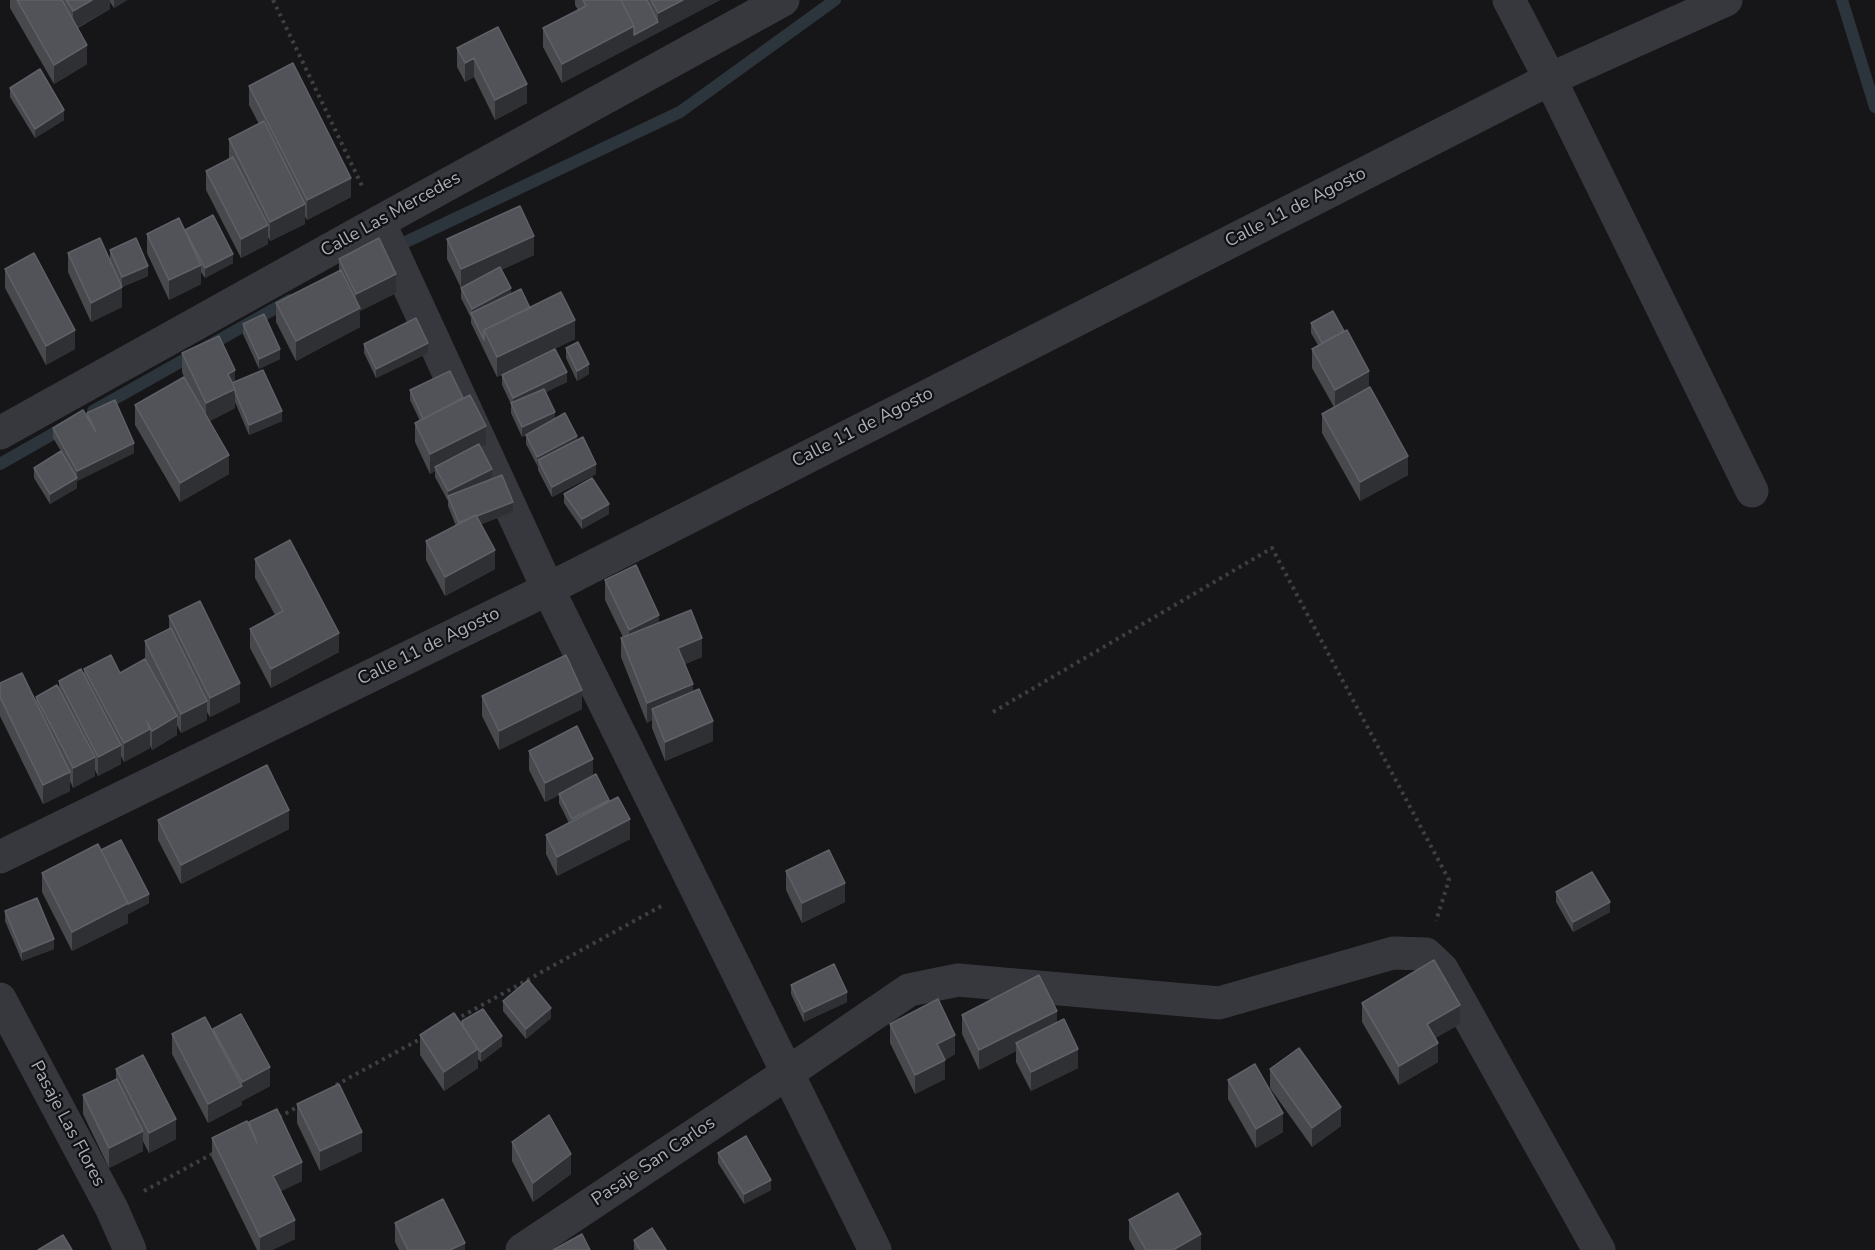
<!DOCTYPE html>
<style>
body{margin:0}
canvas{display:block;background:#161618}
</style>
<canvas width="1875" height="1250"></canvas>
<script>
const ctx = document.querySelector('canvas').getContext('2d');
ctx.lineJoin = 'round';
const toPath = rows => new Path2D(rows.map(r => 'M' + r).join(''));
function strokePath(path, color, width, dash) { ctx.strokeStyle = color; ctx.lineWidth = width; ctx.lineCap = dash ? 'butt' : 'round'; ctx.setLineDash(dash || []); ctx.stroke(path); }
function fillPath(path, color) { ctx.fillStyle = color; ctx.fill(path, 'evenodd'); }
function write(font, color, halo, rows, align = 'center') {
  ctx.font = font + ' "Nunito Sans",sans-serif'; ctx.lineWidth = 4.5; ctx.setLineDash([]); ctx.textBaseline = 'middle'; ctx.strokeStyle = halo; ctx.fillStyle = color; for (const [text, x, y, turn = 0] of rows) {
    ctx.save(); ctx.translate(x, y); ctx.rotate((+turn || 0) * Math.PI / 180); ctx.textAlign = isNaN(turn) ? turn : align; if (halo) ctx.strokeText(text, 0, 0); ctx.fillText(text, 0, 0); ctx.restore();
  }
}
const stream = toPath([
 [1842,0,1875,107],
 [393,248,680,112,835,0],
 [93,411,290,300],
 [0,464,65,427]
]);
const path = toPath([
 [273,0,363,188],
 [993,712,1272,548,1449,880,1436,921],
 [455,1020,663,905],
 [336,1085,422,1038],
 [279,1117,301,1105],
 [144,1191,214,1153]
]);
const street = toPath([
 [1509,0,1550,79,1752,491],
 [379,222,548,589,875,1250],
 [0,433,379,222,783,0],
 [0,857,548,589,1550,79,1726,0],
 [0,999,112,1209,130,1250],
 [522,1250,786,1074,909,990,958,980,1219,1003,1393,953,1426,954,1442,969,1599,1250]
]);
const wall = toPath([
 [10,0,127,0,114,8,110,2,110,9,78,28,87,64,54,84,10,8],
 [575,0,720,0,562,83,543,47,543,28,578,10,575,5],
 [498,27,527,103,495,120,474,77,465,82,457,67,457,48],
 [249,86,351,197,307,220,305,216,305,224,270,241,268,237,268,244,241,258,206,190,206,171,229,159,229,139,259,124,249,105],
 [10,88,64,120,35,138,10,97],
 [185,230,233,263,205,278,201,272,201,284,169,300,147,253,147,234],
 [447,239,534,255,501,270,511,294,575,339,497,377,471,323,471,318,461,298,461,288,447,259],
 [110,250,148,276,122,287,122,307,91,322,68,272,68,253,110,260],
 [339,259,396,293,360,311,360,327,296,361,276,322,276,303,339,271],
 [5,269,75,349,46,365,5,288],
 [1311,323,1369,388,1408,475,1360,501,1322,433,1322,414,1334,407,1312,368,1312,349,1318,345,1311,333],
 [243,324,280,359,259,369,243,334],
 [364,344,428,353,376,378,364,353],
 [566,348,589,374,577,381,566,358],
 [182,353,235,382,282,421,249,435,235,402,235,408,210,421,229,474,180,502,135,425,135,405,184,377,182,372],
 [502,375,567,382,546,392,555,418,577,440,596,474,552,497,538,470,538,467,526,444,526,435,522,437,511,413,511,404,502,385],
 [410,390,486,445,481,448,492,478,487,481,513,512,481,524,495,569,445,596,426,560,426,541,456,526,448,506,448,501,435,477,435,471,430,474,415,442,415,423,420,421,410,400],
 [87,413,134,453,77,481,77,480,77,488,50,504,34,478,34,468,61,451,53,438,53,428,87,417],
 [564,494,609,514,582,529,564,503],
 [255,559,339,652,271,688,250,648,250,629,275,615,255,578],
 [605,580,659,622,702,657,685,664,693,691,713,741,665,761,652,728,652,720,647,723,621,657,621,638,623,637,605,600],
 [169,616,240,702,210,717,207,712,207,720,181,733,177,725,177,735,152,750,150,745,150,748,124,762,121,756,121,764,98,776,95,770,95,776,73,788,70,781,70,791,43,804,0,716,0,683,36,701,36,697,59,688,59,681,84,675,84,669,120,673,145,659,145,641,169,629],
 [482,696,582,709,499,750,482,716],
 [529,751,593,775,630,839,557,876,546,854,546,835,569,823,559,803,559,795,545,802,529,770],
 [158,820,289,829,181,884,158,840],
 [101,850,149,903,128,914,128,923,72,951,42,892,42,873],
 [786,871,845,902,802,923,786,890],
 [1556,892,1610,912,1573,932,1556,902],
 [5,911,54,949,22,961,5,921],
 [791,985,847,1002,804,1022,791,994],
 [503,1001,551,1018,526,1039,503,1011],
 [1362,1003,1460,1024,1435,1038,1438,1062,1399,1085,1362,1022],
 [962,1015,1057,1022,1078,1068,1031,1091,1016,1062,1016,1051,979,1070,962,1034],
 [462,1021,502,1046,481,1062,478,1059,478,1068,444,1091,420,1055,420,1035,462,1024],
 [890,1024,955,1054,945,1060,945,1079,915,1094,890,1043],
 [213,1029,270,1086,242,1101,242,1100,242,1105,208,1123,172,1054,172,1034,213,1032],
 [116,1069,176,1139,149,1153,143,1141,143,1151,109,1168,83,1114,83,1095,116,1079],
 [1270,1069,1341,1126,1312,1147,1270,1088],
 [1228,1080,1283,1132,1256,1148,1228,1099],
 [297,1104,362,1151,320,1171,297,1123],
 [249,1122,302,1181,281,1191,295,1239,272,1250,257,1250,212,1158,212,1138,249,1125],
 [512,1142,571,1174,533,1202,512,1161],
 [718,1153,771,1190,744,1204,718,1163],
 [1129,1220,1201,1250,1135,1250,1129,1239],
 [395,1223,465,1250,399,1250,395,1242],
 [634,1240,666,1250,634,1250]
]);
const shadedWall = toPath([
 [92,0,110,0,110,9,73,30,73,11],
 [114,0,127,0,114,8],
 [683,0,720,0,562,83,562,64,634,26,658,22,658,13],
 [87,45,87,64,54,84,54,65],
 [474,58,474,77,465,82,465,63],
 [527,84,527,103,495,120,495,100],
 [64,110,64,120,35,138,35,129],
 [351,178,351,197,307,220,307,200],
 [305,204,305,224,270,241,270,222],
 [268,225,268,244,241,258,241,239],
 [534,236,534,255,461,288,461,269],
 [233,254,233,263,205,278,205,268],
 [201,265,201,284,169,300,169,280],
 [148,266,148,276,122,287,122,277],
 [396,274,396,293,360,311,360,327,296,361,296,341,356,310,356,294],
 [122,287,122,307,91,322,91,303],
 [511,288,511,298,472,314,472,309],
 [575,320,575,339,497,377,497,357],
 [75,330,75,349,46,365,46,346],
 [428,343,428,353,376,378,376,369],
 [280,349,280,359,259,369,259,359],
 [589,364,589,374,577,381,577,371],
 [235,370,235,408,206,423,206,403,228,374],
 [1369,371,1369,390,1335,410,1335,390],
 [567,372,567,382,513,408,513,398],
 [282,411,282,421,249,435,249,425],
 [555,412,555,422,522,437,522,427],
 [486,426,486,445,437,470,435,467,435,471,430,474,430,454],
 [577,436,577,445,538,460,537,467,537,457],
 [134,443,134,453,77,481,77,471],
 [229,455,229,474,180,502,180,483],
 [1408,456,1408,475,1360,501,1360,482],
 [596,464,596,474,552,497,552,487],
 [492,469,492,478,450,500,448,496,448,501,448,491],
 [77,478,77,488,50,504,50,494],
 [513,502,513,512,459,533,459,523],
 [609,504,609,514,582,529,582,519],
 [495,550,495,569,445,596,445,577],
 [659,615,659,634,629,649,629,630],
 [339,633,339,652,271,688,271,669],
 [702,638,702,657,678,667,678,648],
 [240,683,240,702,210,717,210,698],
 [693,684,693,704,652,709,652,720,647,723,647,703],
 [582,690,582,709,499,750,499,731],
 [207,701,207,720,181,733,181,714],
 [177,716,177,735,152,750,152,731],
 [713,721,713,741,665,761,665,742],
 [150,729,150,748,124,762,124,743],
 [121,745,121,764,98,776,98,757],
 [95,757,95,776,73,788,73,768],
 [593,759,593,778,545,802,545,783],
 [70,772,70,791,43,804,43,785],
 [609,800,609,809,572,828,572,819],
 [289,810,289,829,181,884,181,865],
 [630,819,630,839,557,876,557,857],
 [845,883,845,902,802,923,802,903],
 [149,894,149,903,128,914,128,923,72,951,72,932],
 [1610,902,1610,912,1573,932,1573,922],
 [54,939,54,949,22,961,22,952],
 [847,992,847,1002,804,1022,804,1012],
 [1460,1005,1460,1024,1427,1043,1427,1024],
 [551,1008,551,1018,526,1039,526,1029],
 [1057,1011,1057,1030,1016,1043,1016,1051,979,1070,979,1050],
 [955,1035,955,1054,945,1060,945,1079,915,1094,915,1075,937,1044],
 [502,1036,502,1046,481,1062,481,1052],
 [1438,1043,1438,1062,1399,1085,1399,1066],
 [478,1049,478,1068,444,1091,444,1072],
 [1078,1049,1078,1068,1031,1091,1031,1072],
 [270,1067,270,1086,242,1101,242,1082],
 [242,1086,242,1105,208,1123,208,1104],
 [1341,1107,1341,1126,1312,1147,1312,1128],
 [1283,1113,1283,1132,1256,1148,1256,1129],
 [176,1119,176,1139,149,1153,149,1133],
 [143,1131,143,1151,109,1168,109,1148],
 [362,1132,362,1151,320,1171,320,1151],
 [571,1154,571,1174,533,1202,533,1183],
 [302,1162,302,1181,273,1195,273,1176],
 [771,1180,771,1190,744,1204,744,1194],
 [295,1220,295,1239,272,1250,260,1250,260,1237],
 [1201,1234,1201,1250,1173,1250],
 [465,1243,465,1250,450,1250]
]);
const building = toPath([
 [17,0,62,0,87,45,54,65,17,0],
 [66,0,92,0,73,11,66,0],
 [583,0,621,0,634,26,562,64,543,28,586,6,583,0],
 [621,0,647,0,658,22,634,35,634,26,621,0],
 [651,0,683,0,658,13,651,0],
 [498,27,527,84,495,100,474,58,465,63,457,48,498,27],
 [293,63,351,178,307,200,249,86,293,63],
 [40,69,64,110,35,129,10,88,40,69],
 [264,121,305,204,270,222,229,139,264,121],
 [233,157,268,225,241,239,206,171,233,157],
 [520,206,534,236,461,269,447,239,520,206],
 [213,215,233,254,205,268,185,230,213,215],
 [179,218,201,265,169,280,147,234,179,218],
 [100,238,122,287,91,303,68,253,100,238],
 [136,238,148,266,122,277,110,250,136,238],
 [379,238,396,274,356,294,339,259,379,238],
 [34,253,75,330,46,346,5,269,34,253],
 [500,267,511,288,472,309,461,288,500,267],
 [341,270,360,308,296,341,276,303,341,270],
 [521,289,530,308,484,330,484,340,471,313,521,289],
 [561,292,575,320,497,357,484,330,561,292],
 [1333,311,1344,331,1322,343,1311,323,1333,311],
 [264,314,280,349,259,359,243,324,264,314],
 [416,318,428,343,376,369,364,344,416,318],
 [1347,330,1369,371,1335,390,1312,349,1347,330],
 [219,336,235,370,228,374,235,389,206,403,182,353,219,336],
 [578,342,589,364,577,371,566,348,578,342],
 [555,349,567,372,513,398,502,375,555,349],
 [263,370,282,411,249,425,235,392,235,389,232,383,263,370],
 [450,371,463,398,423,419,410,390,450,371],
 [184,377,229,455,180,483,135,405,184,377],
 [1370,387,1408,456,1360,482,1322,414,1370,387],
 [544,389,555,412,522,427,511,403,544,389],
 [470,395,486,426,430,454,415,423,470,395],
 [115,400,134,443,77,471,53,428,83,410,96,432,87,413,115,400],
 [565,413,577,436,537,457,526,435,565,413],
 [583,437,596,464,552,487,538,460,583,437],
 [479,444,492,469,448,491,435,467,479,444],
 [61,451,77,478,50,494,34,468,61,451],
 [502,475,513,502,477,516,476,515,459,523,448,496,502,475],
 [592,478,609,504,582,519,564,494,592,478],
 [476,515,495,550,445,577,426,541,476,515],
 [290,540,339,633,271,669,250,629,283,611,255,559,290,540],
 [636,565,659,615,629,630,605,580,636,565],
 [200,601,240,683,210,698,169,616,200,601],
 [691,610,702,638,678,648,693,684,647,703,621,638,691,610],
 [171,628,207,701,181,714,145,641,171,628],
 [111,655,120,673,145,659,177,716,152,731,147,722,150,729,124,743,84,669,111,655],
 [566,655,582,690,499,731,482,696,566,655],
 [81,669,121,745,98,757,59,681,81,669],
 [22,673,70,772,43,785,0,697,0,683,22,673],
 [57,685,95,757,73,768,36,697,57,685],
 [699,689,713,721,665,742,652,709,699,689],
 [577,726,593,759,545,783,529,751,577,726],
 [267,765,289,810,181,865,158,820,267,765],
 [596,774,609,800,572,819,559,794,596,774],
 [618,797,630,819,557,857,546,835,618,797],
 [121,840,149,894,128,904,101,850,121,840],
 [98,844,128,903,72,932,42,873,98,844],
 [829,850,845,883,802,903,786,871,829,850],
 [1592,872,1610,902,1573,922,1556,892,1592,872],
 [37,898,54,939,22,952,5,911,37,898],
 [1434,960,1460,1005,1427,1024,1438,1043,1399,1066,1362,1003,1434,960],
 [834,964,847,992,804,1012,791,985,834,964],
 [1039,975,1057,1011,979,1050,962,1015,1039,975],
 [528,980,551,1008,526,1029,503,1001,528,980],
 [938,999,955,1035,937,1044,945,1060,915,1075,890,1024,938,999],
 [483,1009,502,1036,481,1052,478,1049,463,1026,462,1021,483,1009],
 [454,1013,478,1049,444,1072,420,1035,454,1013],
 [241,1014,270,1067,242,1082,213,1029,241,1014],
 [205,1017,242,1086,208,1104,172,1034,205,1017],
 [1064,1019,1078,1049,1031,1072,1016,1043,1064,1019],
 [1299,1048,1341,1107,1312,1128,1270,1069,1299,1048],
 [143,1055,176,1119,149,1133,116,1069,143,1055],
 [1255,1064,1283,1113,1256,1129,1228,1080,1255,1064],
 [117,1079,143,1131,109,1148,83,1095,117,1079],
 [339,1084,362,1132,320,1151,297,1104,339,1084],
 [277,1109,302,1162,273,1176,295,1220,260,1237,212,1138,247,1121,257,1143,249,1122,277,1109],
 [549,1115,571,1154,533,1183,512,1142,549,1115],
 [746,1136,771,1180,744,1194,718,1153,746,1136],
 [1178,1193,1201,1234,1173,1250,1146,1250,1129,1220,1178,1193],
 [443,1199,465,1243,450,1250,408,1250,395,1223,443,1199],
 [652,1228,666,1250,640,1250,634,1240,652,1228],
 [582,1234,590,1250,553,1250,582,1234],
 [63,1235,72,1250,38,1250,63,1235]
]);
const streetNames = [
 ["Calle 11 de Agosto",1296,208,-27],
 ["Calle Las Mercedes",391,215,-29],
 ["Calle 11 de Agosto",863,428,-27],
 ["Calle 11 de Agosto",429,647,-26],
 ["Pasaje Las Flores",67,1124,62],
 ["Pasaje San Carlos",654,1162,-34]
];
strokePath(stream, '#2c353c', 12);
strokePath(path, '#3d3f44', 4, [3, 4.5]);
strokePath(street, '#37383d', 33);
fillPath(wall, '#47494d');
fillPath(shadedWall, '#2f3033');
fillPath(building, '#525359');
strokePath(building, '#5f6168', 1.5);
write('18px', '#a8adb8', '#111113', streetNames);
</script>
